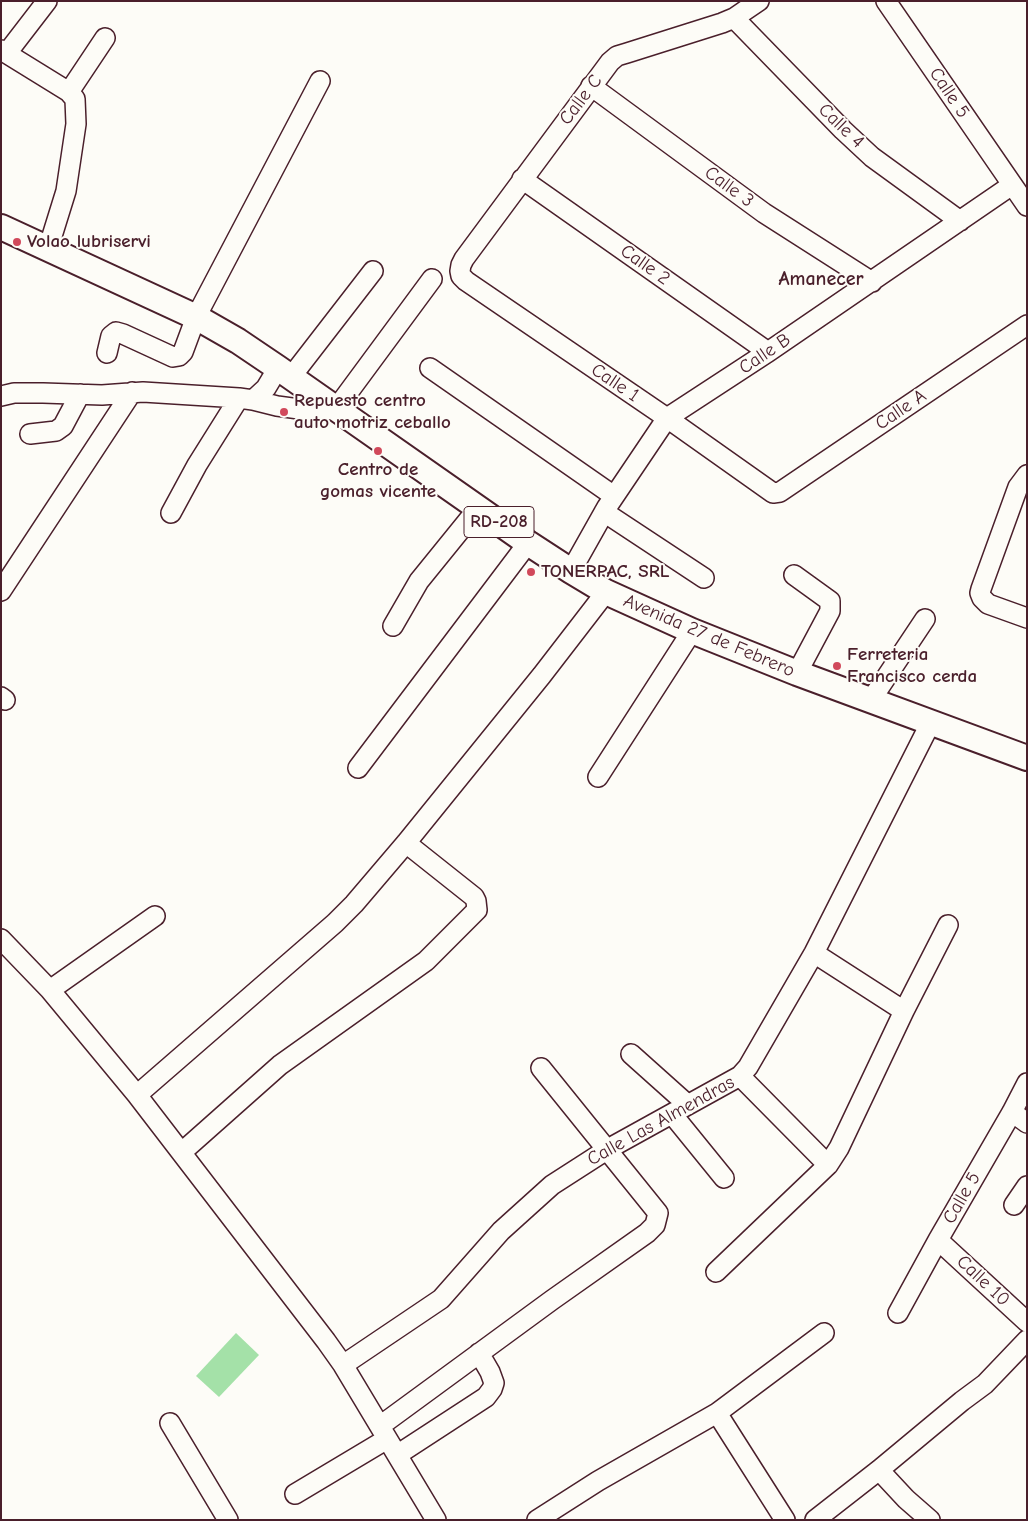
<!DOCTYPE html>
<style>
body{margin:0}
#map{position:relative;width:1028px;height:1521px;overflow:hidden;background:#fdfcf7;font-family:"Comic Neue",sans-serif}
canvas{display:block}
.frame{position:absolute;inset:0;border:2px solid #4a1f2b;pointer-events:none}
</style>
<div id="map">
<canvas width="1028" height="1521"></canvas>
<div class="frame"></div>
</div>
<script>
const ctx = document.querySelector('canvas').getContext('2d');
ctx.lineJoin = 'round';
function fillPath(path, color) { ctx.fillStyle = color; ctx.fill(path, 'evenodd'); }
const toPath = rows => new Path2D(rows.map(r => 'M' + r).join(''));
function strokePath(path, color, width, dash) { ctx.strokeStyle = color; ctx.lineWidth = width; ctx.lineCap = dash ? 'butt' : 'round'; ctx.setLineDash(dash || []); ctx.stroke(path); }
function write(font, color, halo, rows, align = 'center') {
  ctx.font = font + ' "Comic Neue",sans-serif'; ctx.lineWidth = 4; ctx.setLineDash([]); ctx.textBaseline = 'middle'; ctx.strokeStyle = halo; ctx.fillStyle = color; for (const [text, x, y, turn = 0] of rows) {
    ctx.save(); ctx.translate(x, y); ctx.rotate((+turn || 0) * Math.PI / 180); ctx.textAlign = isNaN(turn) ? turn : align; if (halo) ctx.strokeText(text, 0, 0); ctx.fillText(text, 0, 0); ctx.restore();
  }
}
const green = toPath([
 [236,1333,259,1355,219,1397,196,1376]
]);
const minor = toPath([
 [759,1,734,18,722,23,627,53,617,56,610,62,464,259,461,265,460,271,461,276,466,281,667,418,773,493,780,492,1027,325],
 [886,1,1027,206],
 [734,18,843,130,872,157,960,221],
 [1,50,69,92,75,99,76,124,66,191,48,249],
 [7,53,47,1],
 [591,86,764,213,872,282],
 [69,92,105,38],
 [522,179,768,352],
 [107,353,111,336,116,332,123,334,173,357,179,356,183,352,196,317,320,81],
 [430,368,614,496],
 [291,377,373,271],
 [1,396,14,393,43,393,102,395,143,392,239,398,253,400,277,406,314,411,336,409,432,279],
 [253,400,266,388,278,368],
 [30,434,56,431,63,426,80,394],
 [1027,475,1018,487,981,589,980,593,982,598,988,604,1027,618],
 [604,512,704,578],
 [171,513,197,465,239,398],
 [571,571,607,507,667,418,768,352,1012,185],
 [794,575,830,601,830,611,797,673],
 [1,591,132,392],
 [393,626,419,581,479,507],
 [1,697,5,700],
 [871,700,925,619],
 [358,768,528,543],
 [598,777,692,631],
 [1,939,50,990,137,1095,326,1341,343,1365,436,1520],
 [814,953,904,1011],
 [50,990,155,916],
 [631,1054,688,1105],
 [740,1076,828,1165],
 [137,1095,335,923,354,904,406,843,542,675,606,592],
 [1012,1112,1027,1123],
 [672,1114,724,1178],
 [182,1152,280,1065,426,961,477,910,476,901,474,897,406,843],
 [1014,1205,1027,1186],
 [938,1240,1027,1322],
 [716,1272,828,1165,839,1148,904,1011,948,925],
 [898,1313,938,1240,1012,1112,1027,1083],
 [343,1365,441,1299,501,1231,552,1185,608,1149,740,1076,748,1067,814,953,931,722],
 [717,1413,785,1520],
 [170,1423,228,1520],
 [380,1426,552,1300,647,1233,655,1225,658,1213,541,1068],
 [397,1455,486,1397,492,1389,494,1383,490,1372,479,1353],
 [879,1470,906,1499,930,1520],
 [295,1494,387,1439],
 [537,1520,598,1481,717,1413,824,1333],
 [815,1520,879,1470,962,1401,985,1384,1027,1340]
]);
const major = toPath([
 [1,227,196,317,238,341,278,368,528,543,571,571,606,592,692,631,797,673,1027,758]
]);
const markers = [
 [17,242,5,"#d1495b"],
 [284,412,5,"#d1495b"],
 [378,451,5,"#d1495b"],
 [531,572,5,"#d1495b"],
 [837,666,5,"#d1495b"]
];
const shields = [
 [499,522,70]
];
const shieldNames = [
 ["RD-208",499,522]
];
const streetNames = [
 ["Calle 5",949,93,56],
 ["Calle C",581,100,-53],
 ["Calle 4",841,126,44],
 ["Calle 3",729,187,36],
 ["Calle 2",645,265,35],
 ["Calle B",765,354,-34],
 ["Calle 1",615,383,34],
 ["Calle A",901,410,-34],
 ["Avenida 27 de Febrero",709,636,23],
 ["Calle Las Almendras",661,1121,-29],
 ["Calle 5",962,1198,-60],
 ["Calle 10",983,1281,43]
];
const poiNames = [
 ["Volao lubriservi",27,242],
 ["Repuesto centro",294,401],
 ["auto motriz ceballo",294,423],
 ["Centro de",378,470,"center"],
 ["gomas vicente",378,492,"center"],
 ["TONERPAC, SRL",541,572],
 ["Ferreteria",847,655],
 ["Francisco cerda",847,677]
];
const neighbourhoodNames = [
 ["Amanecer",821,279]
];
fillPath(green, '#a4e1a8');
strokePath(minor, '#4a1f2b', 22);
strokePath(major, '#4a1f2b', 28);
strokePath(minor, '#fdfcf7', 19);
strokePath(major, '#fdfcf7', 24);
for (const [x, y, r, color] of markers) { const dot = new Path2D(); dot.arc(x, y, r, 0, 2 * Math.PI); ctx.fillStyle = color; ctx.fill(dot); strokePath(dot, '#fdfcf7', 2); }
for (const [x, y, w] of shields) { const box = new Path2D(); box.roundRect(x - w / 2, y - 15.5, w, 31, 4); ctx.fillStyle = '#fdfcf7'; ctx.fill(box); strokePath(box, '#4a1f2b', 1); }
write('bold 18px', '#4a1f2b', null, shieldNames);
write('19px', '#4a1f2b', '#fdfcf7', streetNames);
write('bold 19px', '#4a1f2b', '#fdfcf7', poiNames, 'left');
write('bold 20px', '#4a1f2b', '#fdfcf7', neighbourhoodNames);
</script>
